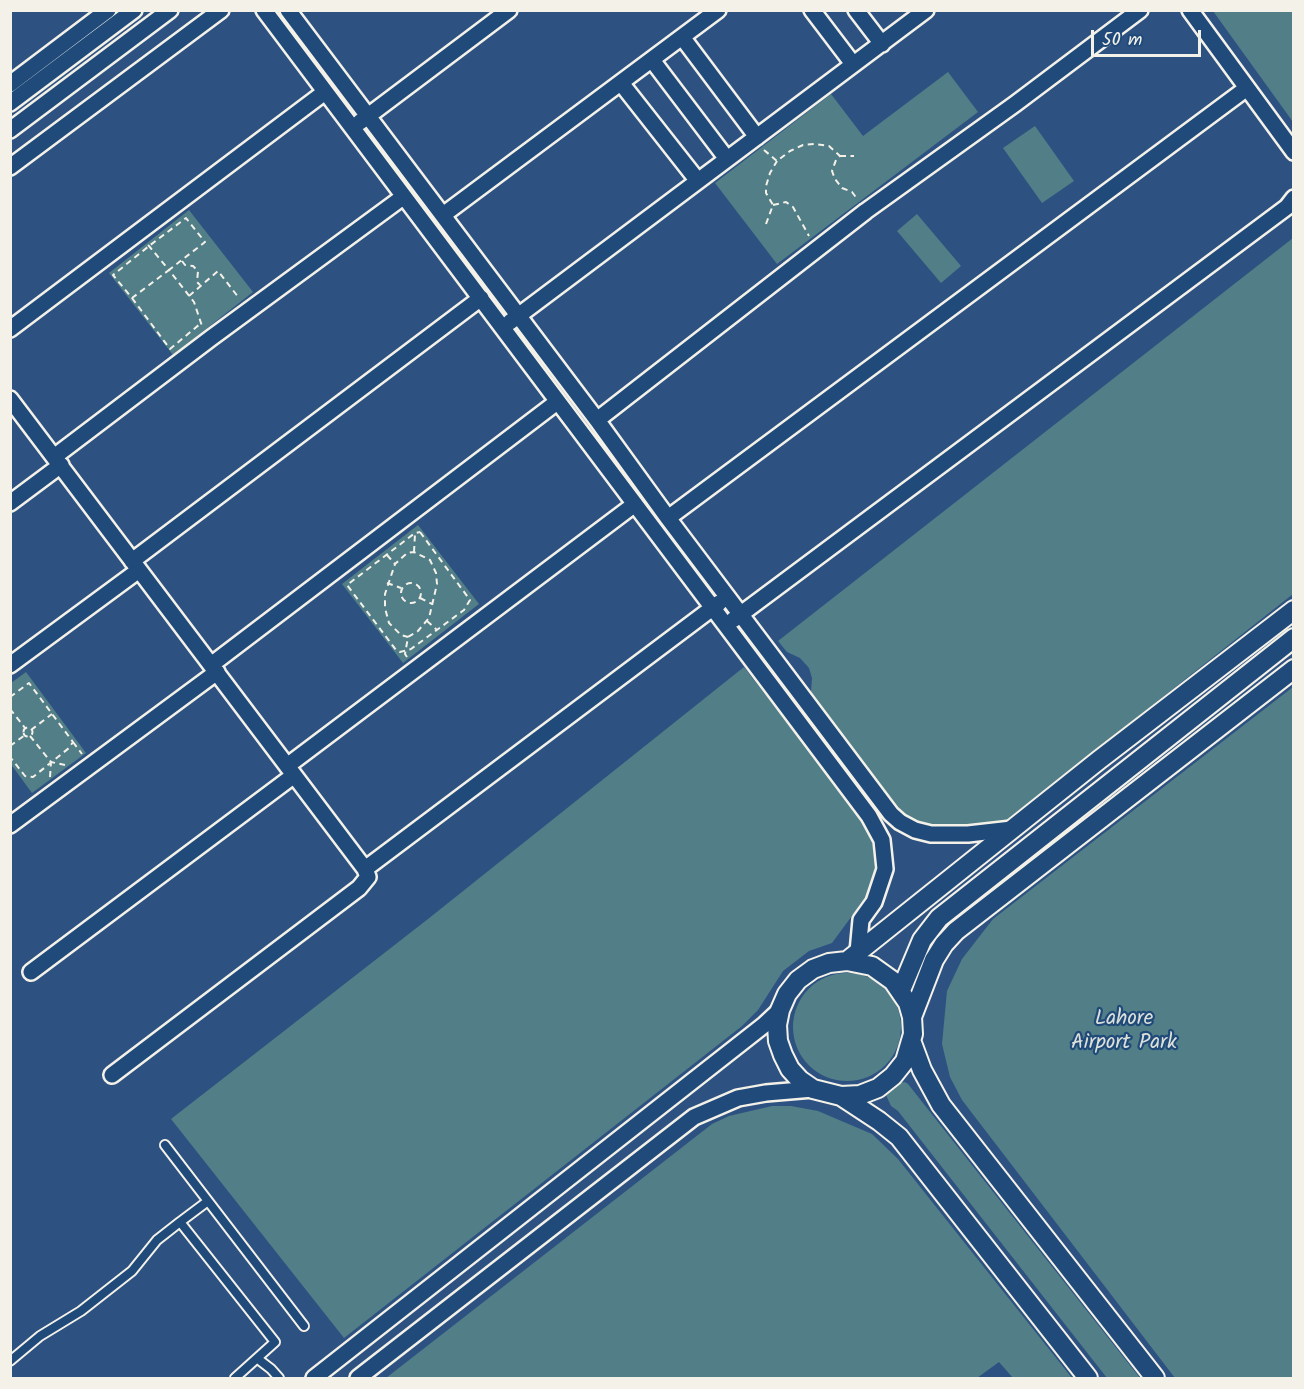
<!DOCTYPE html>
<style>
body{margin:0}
#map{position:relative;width:1304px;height:1389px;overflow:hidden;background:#2d5281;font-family:Kalam,sans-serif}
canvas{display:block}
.frame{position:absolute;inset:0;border:12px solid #f4f1e8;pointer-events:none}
.scale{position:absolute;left:1091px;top:30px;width:110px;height:27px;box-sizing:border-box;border:3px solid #f4f1e8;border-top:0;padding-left:8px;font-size:18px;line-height:21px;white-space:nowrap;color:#f4f1e8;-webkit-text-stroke:4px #1f4a7a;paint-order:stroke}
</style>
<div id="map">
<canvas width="1304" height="1389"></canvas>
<div class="frame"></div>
<div class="scale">50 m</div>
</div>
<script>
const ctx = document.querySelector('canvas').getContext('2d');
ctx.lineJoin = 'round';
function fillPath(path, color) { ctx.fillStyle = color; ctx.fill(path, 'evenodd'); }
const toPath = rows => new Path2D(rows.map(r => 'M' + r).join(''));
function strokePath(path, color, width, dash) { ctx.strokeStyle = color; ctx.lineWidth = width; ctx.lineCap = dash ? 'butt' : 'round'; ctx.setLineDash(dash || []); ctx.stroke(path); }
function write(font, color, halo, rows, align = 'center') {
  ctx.font = font + ' Kalam,sans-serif'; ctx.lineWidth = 4.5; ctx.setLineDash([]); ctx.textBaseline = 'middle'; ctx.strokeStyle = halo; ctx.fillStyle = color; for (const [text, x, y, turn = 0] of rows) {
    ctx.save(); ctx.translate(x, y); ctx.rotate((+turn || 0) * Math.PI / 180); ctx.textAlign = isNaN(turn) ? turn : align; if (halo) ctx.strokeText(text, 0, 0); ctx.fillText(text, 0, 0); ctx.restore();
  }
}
const green = toPath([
 [1213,11,1293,11,1293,122],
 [948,72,978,112,777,264,715,183,831,94,863,136],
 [1035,126,1074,181,1042,203,1003,148],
 [189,210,253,292,173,355,109,273],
 [917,214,961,266,941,283,897,231],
 [1293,238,1293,594,1002,824,954,826,926,825,909,820,893,803,811,692,812,678,809,668,800,658,787,652,778,641],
 [418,525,479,604,403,663,342,584],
 [744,667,866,825,871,836,877,864,871,890,832,943,809,951,783,971,758,1010,742,1026,344,1338,171,1119,428,919],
 [26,672,86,753,32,793,10,763,11,683],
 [1293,687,1293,1378,1175,1378,962,1100,950,1077,942,1044,947,991,962,959,993,919],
 '793 1027a54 54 0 1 1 108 0a54 54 0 1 1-108 0Z',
 [905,1082,908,1084,1140,1378,1107,1378,898,1111,891,1106,886,1095,899,1083],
 [772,1106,791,1106,818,1111,872,1134,898,1159,1072,1378,1013,1378,999,1362,977,1378,386,1378,712,1124,729,1116]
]);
const path = toPath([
 [764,150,777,161,790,151,803,145,815,144,829,146,840,156,836,160,832,171,835,179,842,188,852,192,858,200],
 [840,156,854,156],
 [773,205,786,202,793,207,809,236],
 [766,224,773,205,766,193,766,186,770,173,777,161],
 [148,245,149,246,169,270,205,242,186,218,149,246,113,275,132,298,169,270,194,302,202,326],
 [182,261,185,265,193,266,198,271,197,282,200,285],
 [189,296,218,271,239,298],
 [132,298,170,349,200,324],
 [420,532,470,600,464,610,411,649,400,652,396,650,347,585,415,533,420,532],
 [414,552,415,534],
 [387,555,395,564],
 [387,583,401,588],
 '401 593a10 10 0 1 1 20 0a10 10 0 1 1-20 0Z',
 [420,598,432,604],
 [427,621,437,630],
 [407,657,405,654,408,637,418,631,429,618,437,584,436,573,430,560,414,552,407,553,395,564,385,594,385,608,389,623,401,635,408,637],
 [10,697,29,683,73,742,69,748,33,777,25,776,10,757],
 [10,709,25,728],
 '23.5 732a4.5 4.5 0 1 1 9 0a4.5 4.5 0 1 1-9 0Z',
 [31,730,52,714],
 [30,736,51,762,65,765],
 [73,742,82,754],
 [10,746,25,735],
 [50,777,51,762]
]);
const service = toPath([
 [165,1145,304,1326],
 [180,1222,208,1201],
 [258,1359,271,1369,279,1378],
 [10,1361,40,1336,81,1311,132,1271,157,1240,180,1222,275,1342,235,1378]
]);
const minor = toPath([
 [264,10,869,816,882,840,885,869,874,902,861,920,858,952],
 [288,10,597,420,668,518,891,814,900,822,915,830,931,834,968,834,1012,829],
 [812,10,853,64],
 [856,10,882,44],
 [1190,10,1294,152],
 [682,37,757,137],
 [652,60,727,159],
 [621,83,698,181],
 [10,84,108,10],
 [10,103,134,10],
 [360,122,509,10],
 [10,130,170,10],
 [10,167,221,10],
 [443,215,718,10],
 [510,322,926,10],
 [10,329,325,92],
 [10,399,365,869,719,603],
 [597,420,866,211,1015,104,1140,10],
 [54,457,211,338,403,197],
 [10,503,61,465],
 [668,518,1247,88],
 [132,561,481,298],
 [733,620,1287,207,1294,198],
 [10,665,139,570],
 [211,665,557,402],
 [287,766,635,504],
 [10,825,217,672],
 [31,972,293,776],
 [112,1075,359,888,368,877,365,869],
 [314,1378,764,1025,780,1010],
 [358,1378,694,1117,738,1098,766,1093,813,1089]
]);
const tertiary = toPath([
 [847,961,1099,760,1294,610],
 [901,990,922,940,939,918,1294,638],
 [912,1017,934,960,944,944,956,931,1294,669],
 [912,1043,922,1070,941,1105,1155,1378],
 [841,1096,860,1095,878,1088,893,1076,905,1061,913,1034,912,1017,908,1003,893,981,872,966,847,961,829,963,813,969,798,980,787,994,780,1010,777,1025,778,1041,783,1055,790,1069,800,1080,813,1089,841,1096,879,1121,899,1137,1088,1378]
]);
const parkNames = [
 ["Lahore",1124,1020],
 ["Airport Park",1124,1044]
];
fillPath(green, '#527e87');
strokePath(service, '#f4f1e8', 12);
strokePath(minor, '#f4f1e8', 20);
strokePath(tertiary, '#f4f1e8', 22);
strokePath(path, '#f4f1e8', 2, [6, 4.5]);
strokePath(service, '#1f4a7a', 8);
strokePath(minor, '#1f4a7a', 15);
strokePath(tertiary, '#1f4a7a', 18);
write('21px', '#dce0d9', '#1f4a7a', parkNames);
</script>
